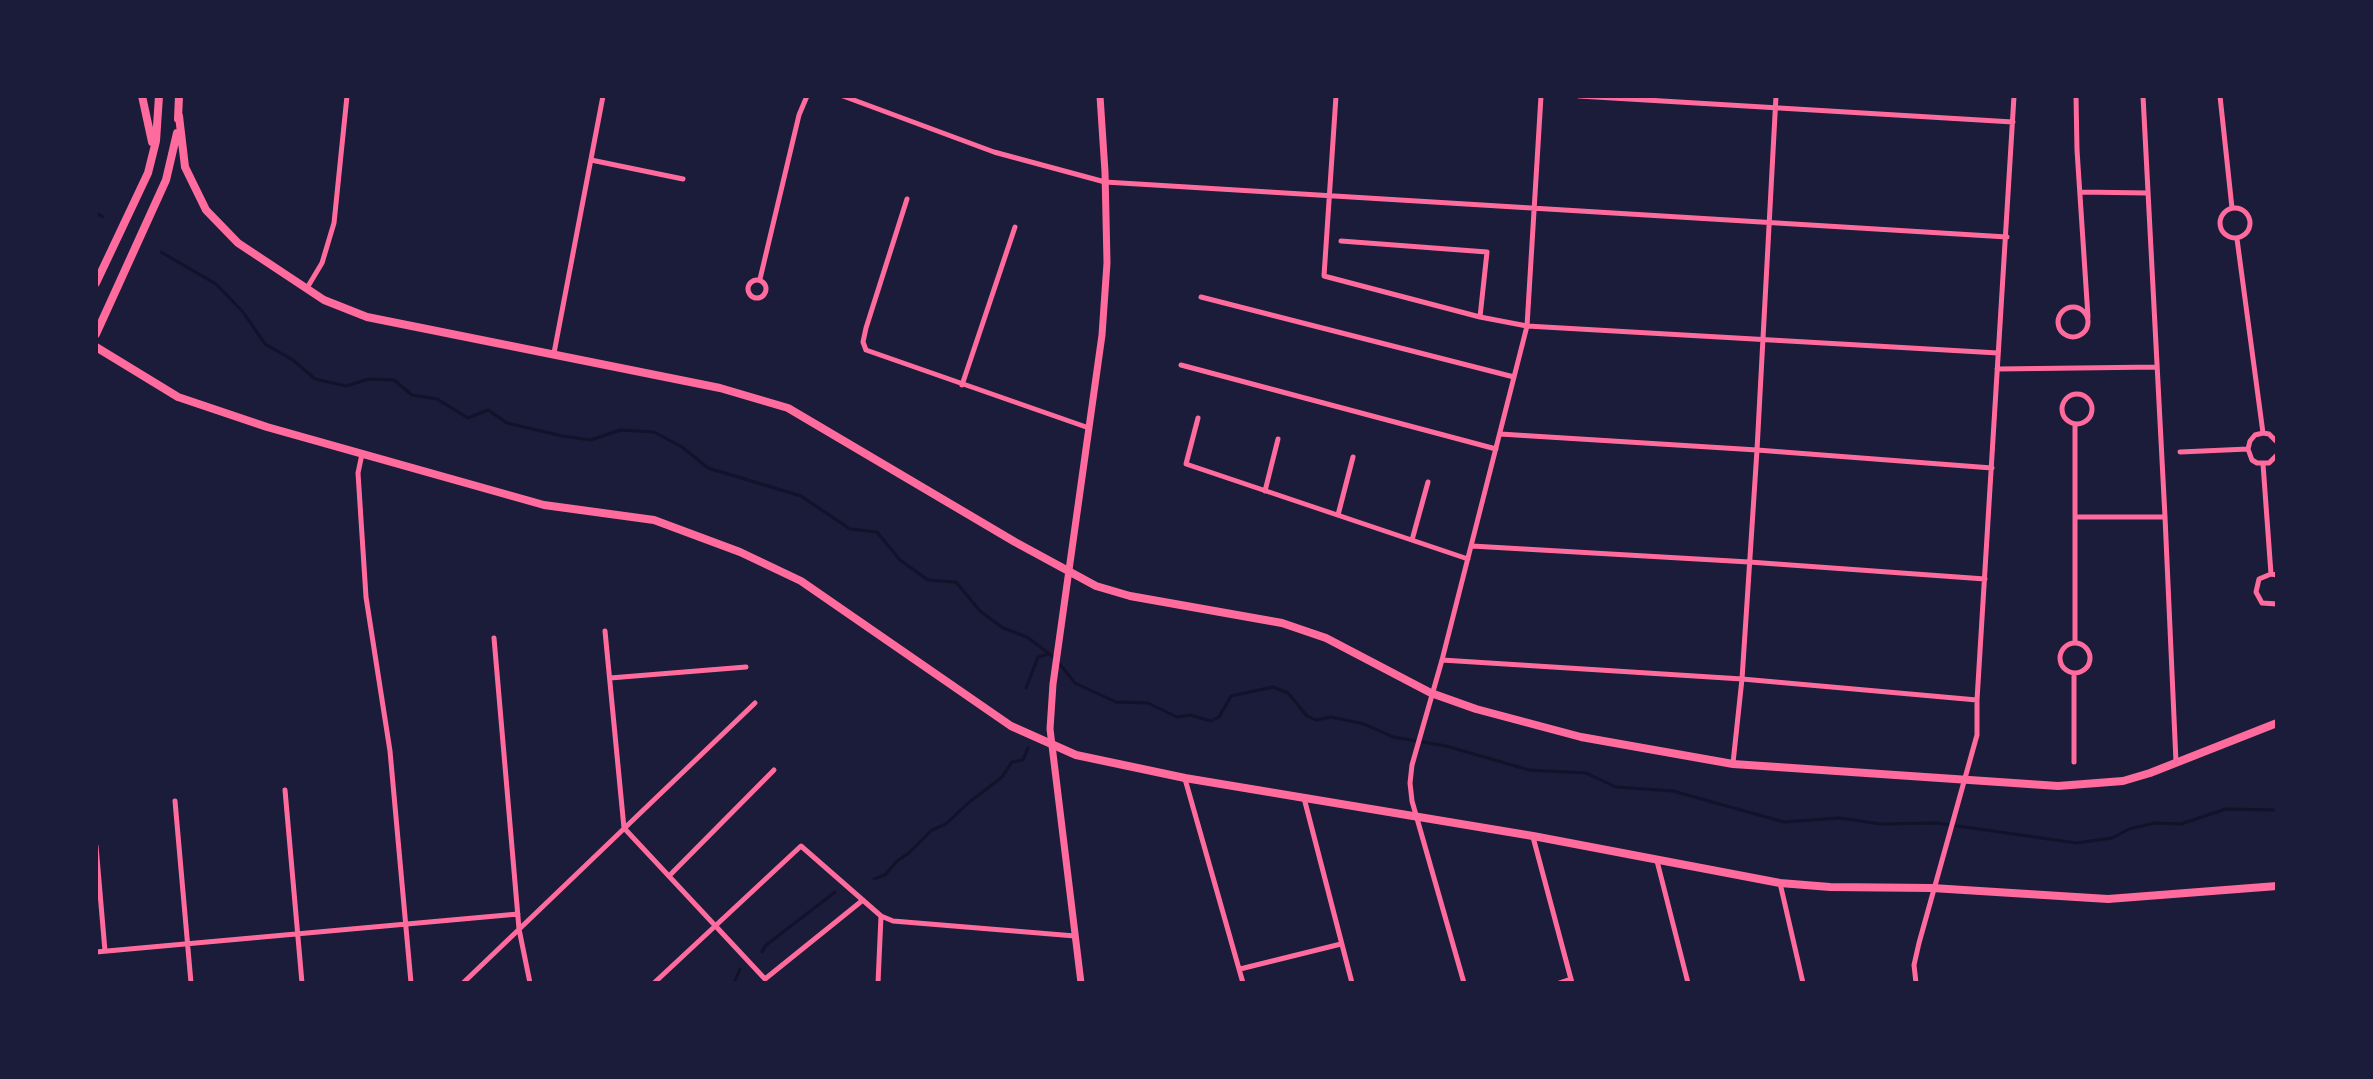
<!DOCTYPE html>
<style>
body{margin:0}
#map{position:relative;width:2373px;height:1079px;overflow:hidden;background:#1b1b3a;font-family:"Fira Sans",sans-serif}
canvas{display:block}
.frame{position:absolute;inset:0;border:98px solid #1b1b3a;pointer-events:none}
</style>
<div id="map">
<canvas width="2373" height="1079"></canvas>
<div class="frame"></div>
</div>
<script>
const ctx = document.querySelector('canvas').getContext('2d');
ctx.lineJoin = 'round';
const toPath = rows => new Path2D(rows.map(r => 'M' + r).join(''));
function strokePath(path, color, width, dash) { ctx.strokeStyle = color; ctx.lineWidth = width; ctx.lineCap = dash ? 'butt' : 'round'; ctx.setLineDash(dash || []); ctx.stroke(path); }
const stream = toPath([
 [96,213,103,217],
 [161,252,216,284,243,312,265,344,293,360,315,379,346,386,369,379,394,380,412,395,437,399,468,418,488,410,507,423,562,436,591,440,620,430,654,432,682,447,708,468,801,496,850,529,877,532,900,560,928,580,956,582,980,611,1003,628,1027,637,1055,658,1075,683,1116,702,1148,703,1177,717,1190,715,1211,721,1219,717,1231,696,1273,687,1288,693,1307,716,1316,720,1331,717,1364,724,1393,737,1446,746,1529,770,1586,773,1616,787,1673,791,1784,822,1839,818,1881,824,1937,823,2076,843,2112,838,2129,829,2155,823,2181,824,2226,809,2277,810],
 [1026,688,1038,657,1049,654],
 [874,879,885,875,897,861,910,852,932,830,946,824,967,804,1002,777,1012,762,1023,760,1028,748],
 [762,952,765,946,835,892],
 [734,983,740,969]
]);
const minor = toPath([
 [843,96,994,152,1105,182,2007,237],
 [1336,96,1324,276,1480,317,1527,326,1998,353],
 [1579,96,2013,122],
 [2076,96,2077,150,2088,317],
 [2143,96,2165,517,2176,762],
 [2220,96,2232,208],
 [591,160,683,179],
 [2080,192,2148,193],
 [907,199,866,328,863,342,866,350,1089,428],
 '2220 223a15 15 0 1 1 30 0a15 15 0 1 1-30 0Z',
 [2237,239,2263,433],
 [1341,241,1487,252,1480,317],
 [760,279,799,115,807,96],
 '748 289a9 9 0 1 1 18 0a9 9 0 1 1-18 0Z',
 [307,288,322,263,334,223,347,96],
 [1201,297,1514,377],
 '2058 322a15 15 0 1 1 30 0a15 15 0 1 1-30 0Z',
 [554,353,603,96],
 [1181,365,1496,449],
 [1997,369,2157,367],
 [962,385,1015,227],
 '2062 409a15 15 0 1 1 30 0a15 15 0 1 1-30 0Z',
 [1198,418,1186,464,1468,559],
 [2075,425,2075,642],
 [1500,434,1757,450,1992,468],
 [2277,442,2269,434,2263,433,2255,435,2250,441,2248,449,2252,460,2257,463,2269,463,2277,455],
 [2180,452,2248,449],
 [362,454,358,473,366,597,390,751,411,983],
 [2263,464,2271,574],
 [1265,491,1278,439],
 [1338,515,1353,457],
 [2075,517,2165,517],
 [1412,540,1428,482],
 [1472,546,1749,562,1985,579],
 [2277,575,2271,574,2259,579,2256,592,2262,603,2277,604],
 [605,631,624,828,765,979],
 [494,638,519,929,530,983],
 '2060 658a15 15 0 1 1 30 0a15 15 0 1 1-30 0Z',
 [1442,660,1742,679,1977,700],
 [610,678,746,667],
 [2074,762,2074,673],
 [1733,763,1742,679,1757,450,1776,96],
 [1185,779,1243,983],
 [285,790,302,983],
 [1304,798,1352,983],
 [175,801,191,983],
 [1533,837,1572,983],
 [96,846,105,951],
 [1657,861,1688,983],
 [669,876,774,770],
 [1780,883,1803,983],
 [96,952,518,914],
 [1240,969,1341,944],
 [765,979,863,900],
 [463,983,755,703],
 [654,983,801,846,881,916,893,921,1075,936],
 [878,983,881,916],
 [1464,983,1412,801,1410,783,1412,765,1442,660,1527,326,1541,96],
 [1559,983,1571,979],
 [1916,983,1914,965,1919,943,1977,735,1977,700,2014,96]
]);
const tertiary = toPath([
 [1081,983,1050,729,1053,684,1102,335,1107,263,1105,172,1100,96]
]);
const secondary = toPath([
 [142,96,152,142],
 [179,116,185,167,206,210,238,243,324,300,367,317,720,388,788,408,1015,542,1096,586,1130,596,1282,623,1326,638,1431,693,1476,709,1581,737,1733,764,2058,786,2123,781,2150,773,2277,723],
 [178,119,179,96],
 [96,283,148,173,156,141,159,96],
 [96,334,166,180,177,133],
 [96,347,178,397,267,427,544,505,654,520,740,552,801,581,1011,726,1076,755,1185,778,1533,836,1780,883,1830,887,1932,888,2108,899,2277,886]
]);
strokePath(stream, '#12122b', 3);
strokePath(minor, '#ff6b9d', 5);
strokePath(tertiary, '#ff6b9d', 7);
strokePath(secondary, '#ff6b9d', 8);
</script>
